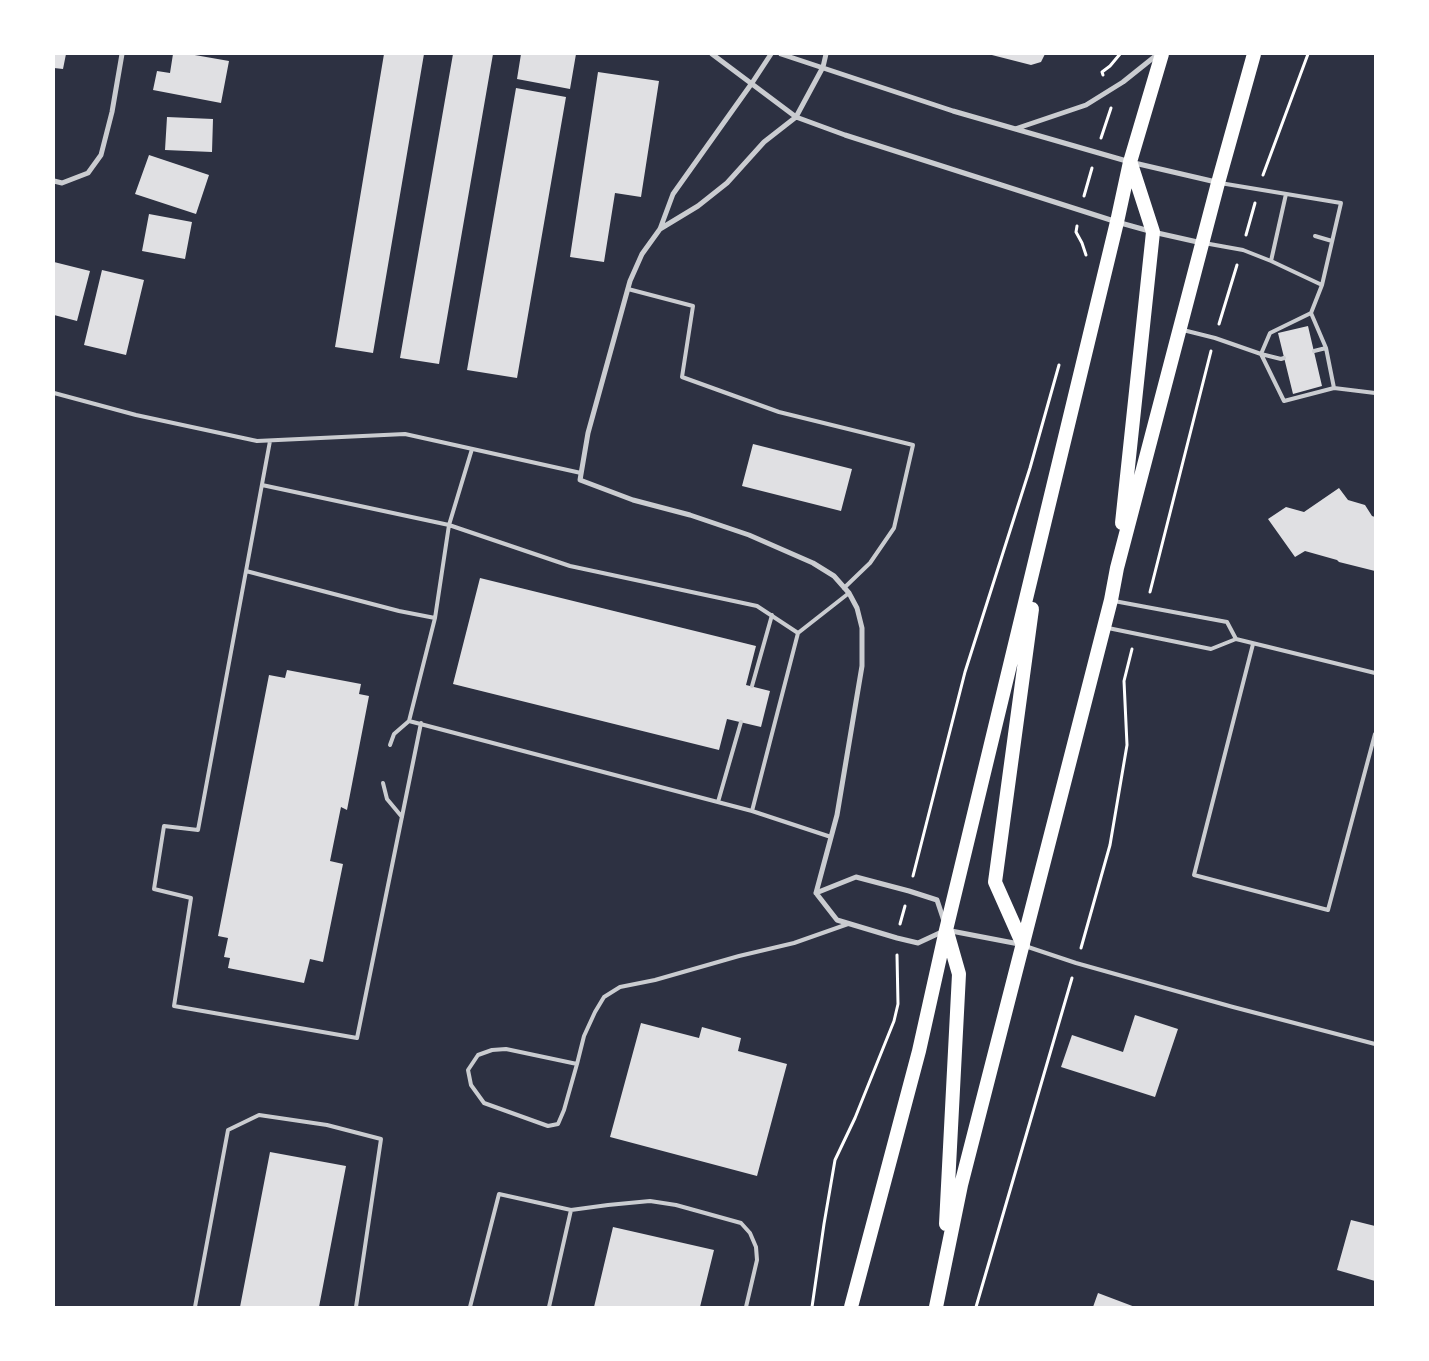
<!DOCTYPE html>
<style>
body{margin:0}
#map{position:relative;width:1429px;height:1361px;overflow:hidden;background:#2d3142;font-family:Figtree,sans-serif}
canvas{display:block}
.frame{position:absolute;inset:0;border:55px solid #fff;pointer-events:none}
</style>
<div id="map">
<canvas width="1429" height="1361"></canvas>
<div class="frame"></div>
</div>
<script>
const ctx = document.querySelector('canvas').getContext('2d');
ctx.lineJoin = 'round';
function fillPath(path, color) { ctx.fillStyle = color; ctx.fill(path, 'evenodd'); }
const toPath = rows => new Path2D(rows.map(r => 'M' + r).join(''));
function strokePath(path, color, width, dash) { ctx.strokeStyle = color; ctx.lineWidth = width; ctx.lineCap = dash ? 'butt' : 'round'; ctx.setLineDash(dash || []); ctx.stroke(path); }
const building = toPath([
 [54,54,66,54,63,69,54,68],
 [173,54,189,54,229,61,221,103,153,90,157,71,170,73],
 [384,54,424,54,373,353,335,347],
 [453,54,493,54,439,364,400,358],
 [521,54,576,54,570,89,517,79],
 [988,54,1045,54,1041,62,1031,65],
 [598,72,659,81,641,197,615,193,604,262,570,257],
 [516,88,566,97,517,378,467,370],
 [167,117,213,119,212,152,165,150],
 [149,155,209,175,196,214,135,194],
 [149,214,192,222,185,259,142,251],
 [54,262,90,271,77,321,54,315],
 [102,270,144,280,126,355,84,345],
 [1308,326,1322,386,1293,394,1278,333],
 [753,444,852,469,841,511,742,486],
 [1339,488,1348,500,1365,505,1372,516,1375,517,1375,571,1339,562,1337,560,1305,551,1295,557,1268,519,1286,507,1304,512],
 [480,578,756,646,746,685,770,691,761,727,727,719,719,750,453,684],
 [287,670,361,684,359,694,369,696,347,810,341,807,330,861,343,864,323,962,310,959,304,983,228,968,230,958,224,957,228,938,218,936,269,675,285,678],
 [1135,1015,1178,1029,1155,1097,1061,1067,1072,1035,1123,1052],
 [641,1023,699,1038,702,1027,741,1038,738,1051,787,1064,757,1176,610,1137],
 [270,1152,346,1166,319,1307,240,1307],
 [1351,1220,1375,1226,1375,1281,1337,1270],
 [613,1227,714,1250,700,1307,594,1307],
 [1098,1293,1135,1307,1093,1307]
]);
const path = toPath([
 [1103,75,1102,72,1110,66,1120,54],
 [1101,138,1111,108],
 [1263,175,1308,54],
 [1084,196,1092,168],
 [1077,226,1076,232,1082,243,1086,255],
 [1246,235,1255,203],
 [1219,324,1237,265],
 [1150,592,1211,351],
 [913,876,965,672,1030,468,1059,365],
 [900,924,905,906],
 [1081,948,1110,845,1127,745,1124,681,1132,649],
 [812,1307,824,1224,835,1160,855,1118,894,1021,898,1004,897,955],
 [976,1307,1072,978]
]);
const service = toPath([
 [1315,236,1332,241],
 [1204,243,1243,250,1271,261,1322,285,1341,203,1220,183],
 [1271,261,1286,194],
 [628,289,693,306,682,377,779,412,913,445,894,528,870,563,844,588],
 [1183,330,1215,338,1261,354,1284,401,1334,388,1326,348,1311,313,1322,285],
 [1314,351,1326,348],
 [1284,358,1281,359,1261,354,1270,333,1311,313],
 [1334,388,1375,393],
 [54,393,136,415,257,441,405,434,581,473],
 [270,441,246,571,399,611,435,618,449,525,472,449],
 [262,485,449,525,570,566,757,606,798,633],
 [246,571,198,830,164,826,154,889,191,898,174,1006,357,1038,421,723],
 [1114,601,1227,622,1236,639],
 [435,618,409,721,752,811,798,633,849,593],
 [1108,628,1211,649,1236,639,1375,673],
 [1253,644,1194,875,1328,910,1375,734],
 [752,686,772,615],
 [390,745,394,734,409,721],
 [383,783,387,799,402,817],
 [718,802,741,722],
 [752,811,831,837],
 [1025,946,1076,963,1233,1007,1375,1044],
 [577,1064,506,1049,492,1050,478,1055,468,1070,471,1085,484,1103,548,1126,558,1124,564,1110,577,1064,584,1036,595,1012,604,997,620,987,655,980,739,956,794,943,848,924],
 [571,1210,608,1205,650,1201,676,1205,741,1223,750,1233,756,1247,757,1260,746,1307],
 [195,1307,228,1130,259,1115,327,1125,381,1139,356,1307],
 [470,1307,499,1194,571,1210,549,1307]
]);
const minor = toPath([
 [712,54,796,117,845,135,1117,222,1153,232,1202,243],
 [771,54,752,83,673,194,660,229,642,254,630,281,588,433,580,480,633,500,690,515,749,535,813,563,834,576,849,593,857,608,862,628,862,666,837,815,816,893],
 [781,54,953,111,1130,162,1216,182],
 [1015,129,1086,105,1123,82,1158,54],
 [54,181,62,183,88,173,101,155,112,112,122,54],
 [660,229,698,206,727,183,764,142,796,117,823,67,826,54],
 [816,893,837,920,897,938,918,943,946,930,1019,944],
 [816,893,856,877,909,891,937,900,944,921]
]);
const trunk = toPath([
 [1122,523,1153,232,1131,164],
 [1023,945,995,882,1032,609],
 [946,1224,959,974,947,932],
 [851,1307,919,1051,946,930,1117,222,1130,162,1162,54],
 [936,1307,961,1185,1111,600,1117,568,1218,183,1254,54]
]);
fillPath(building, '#e0e0e3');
strokePath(path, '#fff', 3);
strokePath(service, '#caccd0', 4);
strokePath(minor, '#caccd0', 5);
strokePath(trunk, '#fff', 14);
</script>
